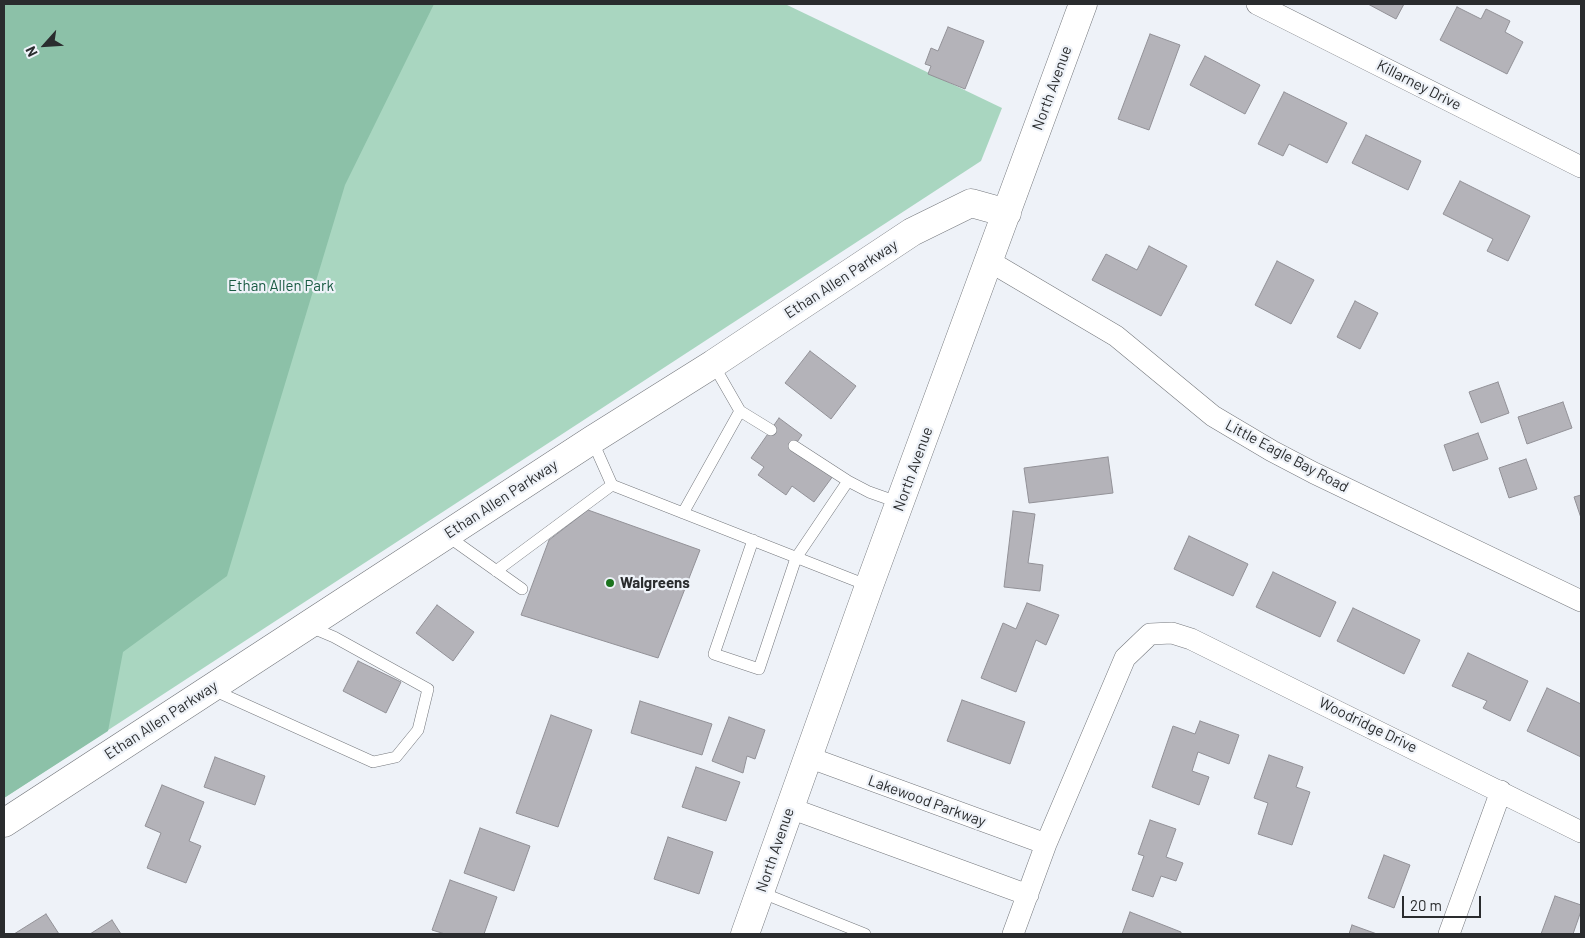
<!DOCTYPE html>
<style>
body{margin:0}
#map{position:relative;width:1585px;height:938px;overflow:hidden;background:#eef2f8;font-family:Barlow,sans-serif}
canvas{display:block}
.frame{position:absolute;inset:0;border:5px solid #2a2c2e;pointer-events:none}
.north{position:absolute;left:20px;top:20px;width:50px;height:50px;-webkit-text-stroke:4px #eef2f8;paint-order:stroke;rotate:244deg;font-size:14px;font-weight:700;line-height:20px;text-align:center;color:#2a2c2e}
.north::after{content:'';display:block;margin:auto;width:18px;height:22px;background:#2a2c2e;clip-path:polygon(50% 0,100% 100%,50% 72%,0 100%)}
.scale{position:absolute;left:1402px;top:896px;width:79px;height:22px;box-sizing:border-box;border:2px solid #2a2c2e;border-top:0;padding-left:6px;font-size:15px;line-height:18px;white-space:nowrap;color:#2a2c2e;-webkit-text-stroke:4px #eef2f8;paint-order:stroke}
</style>
<div id="map">
<canvas width="1585" height="938"></canvas>
<div class="frame"></div>
<div class="north">N</div>
<div class="scale">20 m</div>
</div>
<script>
const ctx = document.querySelector('canvas').getContext('2d');
ctx.lineJoin = 'round';
function fillPath(path, color) { ctx.fillStyle = color; ctx.fill(path, 'evenodd'); }
const toPath = rows => new Path2D(rows.map(r => 'M' + r).join(''));
function strokePath(path, color, width, dash) { ctx.strokeStyle = color; ctx.lineWidth = width; ctx.lineCap = dash ? 'butt' : 'round'; ctx.setLineDash(dash || []); ctx.stroke(path); }
function write(font, color, halo, rows, align = 'center') {
  ctx.font = font + ' Barlow,sans-serif'; ctx.lineWidth = 4.5; ctx.setLineDash([]); ctx.textBaseline = 'middle'; ctx.strokeStyle = halo; ctx.fillStyle = color; for (const [text, x, y, turn = 0] of rows) {
    ctx.save(); ctx.translate(x, y); ctx.rotate((+turn || 0) * Math.PI / 180); ctx.textAlign = isNaN(turn) ? turn : align; if (halo) ctx.strokeText(text, 0, 0); ctx.fillText(text, 0, 0); ctx.restore();
  }
}
const green = toPath([
 [274,4,785,4,1002,108,981,161,4,798]
]);
const forest = toPath([
 [4,4,434,4,345,185,227,576,123,652,108,731,4,798]
]);
const building = toPath([
 [1368,4,1404,4,1396,19,1368,4],
 [1457,7,1481,19,1486,9,1510,21,1505,32,1523,42,1507,74,1440,40,1457,7],
 [948,27,984,41,965,89,928,74,931,66,925,64,931,48,938,51,948,27],
 [1150,34,1180,45,1149,130,1118,119,1150,34],
 [1205,56,1260,85,1245,114,1190,85,1205,56],
 [1284,92,1347,123,1327,163,1289,144,1283,156,1258,144,1284,92],
 [1366,135,1421,161,1408,190,1352,163,1366,135],
 [1460,181,1530,216,1508,261,1487,251,1493,239,1443,214,1460,181],
 [1149,246,1187,266,1161,316,1092,280,1106,254,1137,270,1149,246],
 [1277,261,1314,280,1291,324,1255,305,1277,261],
 [1355,301,1378,313,1360,349,1337,337,1355,301],
 [810,351,856,386,831,419,785,383,810,351],
 [1498,382,1509,413,1481,423,1469,392,1498,382],
 [1563,402,1572,428,1527,444,1518,417,1563,402],
 [779,418,802,435,793,448,833,476,814,502,792,486,786,495,758,475,764,467,751,458,779,418],
 [1478,433,1488,459,1453,471,1444,445,1478,433],
 [1108,457,1113,493,1029,503,1024,468,1108,457],
 [1526,459,1537,489,1509,498,1499,468,1526,459],
 [1581,495,1581,518,1574,497,1581,495],
 [588,510,700,550,658,658,521,615,549,540,588,510],
 [1013,511,1035,514,1028,563,1043,565,1040,591,1004,587,1013,511],
 [1189,536,1248,564,1233,596,1174,569,1189,536],
 [1273,572,1336,602,1320,637,1256,607,1273,572],
 [1027,603,1059,615,1046,645,1036,640,1016,692,981,678,1003,623,1016,629,1027,603],
 [437,605,474,632,453,661,416,633,437,605],
 [1353,608,1420,640,1404,674,1337,641,1353,608],
 [1468,653,1528,681,1510,721,1483,708,1487,701,1452,686,1468,653],
 [358,661,401,682,386,713,343,691,358,661],
 [1547,688,1581,704,1581,757,1527,731,1547,688],
 [962,700,1025,722,1010,764,947,741,962,700],
 [640,701,712,724,702,755,631,733,640,701],
 [551,715,592,730,558,827,516,813,551,715],
 [729,717,765,730,755,759,747,756,743,773,712,761,729,717],
 [1200,721,1239,735,1229,764,1198,752,1192,771,1209,777,1199,805,1152,787,1173,726,1195,734,1200,721],
 [1269,755,1303,767,1296,787,1310,792,1292,845,1258,834,1268,803,1254,798,1269,755],
 [215,757,265,776,255,805,204,787,215,757],
 [696,767,740,782,726,821,682,807,696,767],
 [162,785,204,802,189,841,201,846,186,883,147,868,161,833,145,826,162,785],
 [1150,820,1176,829,1166,857,1183,863,1176,881,1161,876,1153,897,1132,890,1144,856,1138,854,1150,820],
 [480,828,530,846,514,891,464,873,480,828],
 [668,837,713,852,699,894,654,879,668,837],
 [1384,855,1410,865,1394,908,1368,898,1384,855],
 [450,880,497,897,484,934,445,934,432,930,450,880],
 [1555,896,1581,905,1581,911,1573,934,1541,934,1555,896],
 [1130,912,1181,932,1181,934,1122,934,1130,912],
 [46,914,59,934,14,934,46,914],
 [112,920,121,934,90,934,112,920],
 [1352,925,1377,934,1349,934,1352,925]
]);
const lane = toPath([
 [740,411,771,430],
 [592,440,612,485,869,586],
 [794,446,848,481,869,492,900,503],
 [683,513,740,411,713,364],
 [446,535,522,589],
 [753,540,714,654,759,669,796,558,848,481],
 [496,571,612,485],
 [211,689,373,762,396,757,418,730,428,689,334,637,308,626],
 [760,892,865,934]
]);
const street = toPath([
 [1257,4,1581,167],
 [989,261,1116,336,1213,416,1272,451,1314,473,1581,601],
 [808,757,1046,844],
 [790,808,1028,895],
 [1013,934,1046,844,1125,658,1150,634,1172,633,1191,639,1581,832],
 [1449,934,1501,791]
]);
const secondary = toPath([
 [4,823,592,440,713,364,912,232,971,203,1007,213],
 [745,934,869,586,1083,4]
]);
const markers = [
 [610,583,5,"#1b731e"]
];
const streetNames = [
 ["Killarney Drive",1419,85,27],
 ["North Avenue",1052,88,-70],
 ["Ethan Allen Parkway",841,279,-33],
 ["Little Eagle Bay Road",1287,456,28],
 ["North Avenue",913,469,-70],
 ["Ethan Allen Parkway",501,499,-33],
 ["Ethan Allen Parkway",161,720,-33],
 ["Woodridge Drive",1368,725,26],
 ["Lakewood Parkway",927,801,20],
 ["North Avenue",775,850,-71]
];
const parkNames = [
 ["Ethan Allen Park",281,286]
];
const poiNames = [
 ["Walgreens",620,583]
];
fillPath(green, '#a9d6c0');
fillPath(forest, '#8cc1a8');
fillPath(building, '#b4b3b9');
strokePath(building, '#929197', 1);
strokePath(lane, '#75787d', 12);
strokePath(street, '#75787d', 22);
strokePath(secondary, '#75787d', 29);
strokePath(lane, '#fff', 11);
strokePath(street, '#fff', 21);
strokePath(secondary, '#fff', 28);
for (const [x, y, r, color] of markers) { const dot = new Path2D(); dot.arc(x, y, r, 0, 2 * Math.PI); ctx.fillStyle = color; ctx.fill(dot); strokePath(dot, '#eef2f8', 2); }
write('15px', '#2a2c2e', '#eef2f8', streetNames);
write('15px', '#195a42', '#eef2f8', parkNames);
write('bold 15px', '#2a2c2e', '#eef2f8', poiNames, 'left');
</script>
